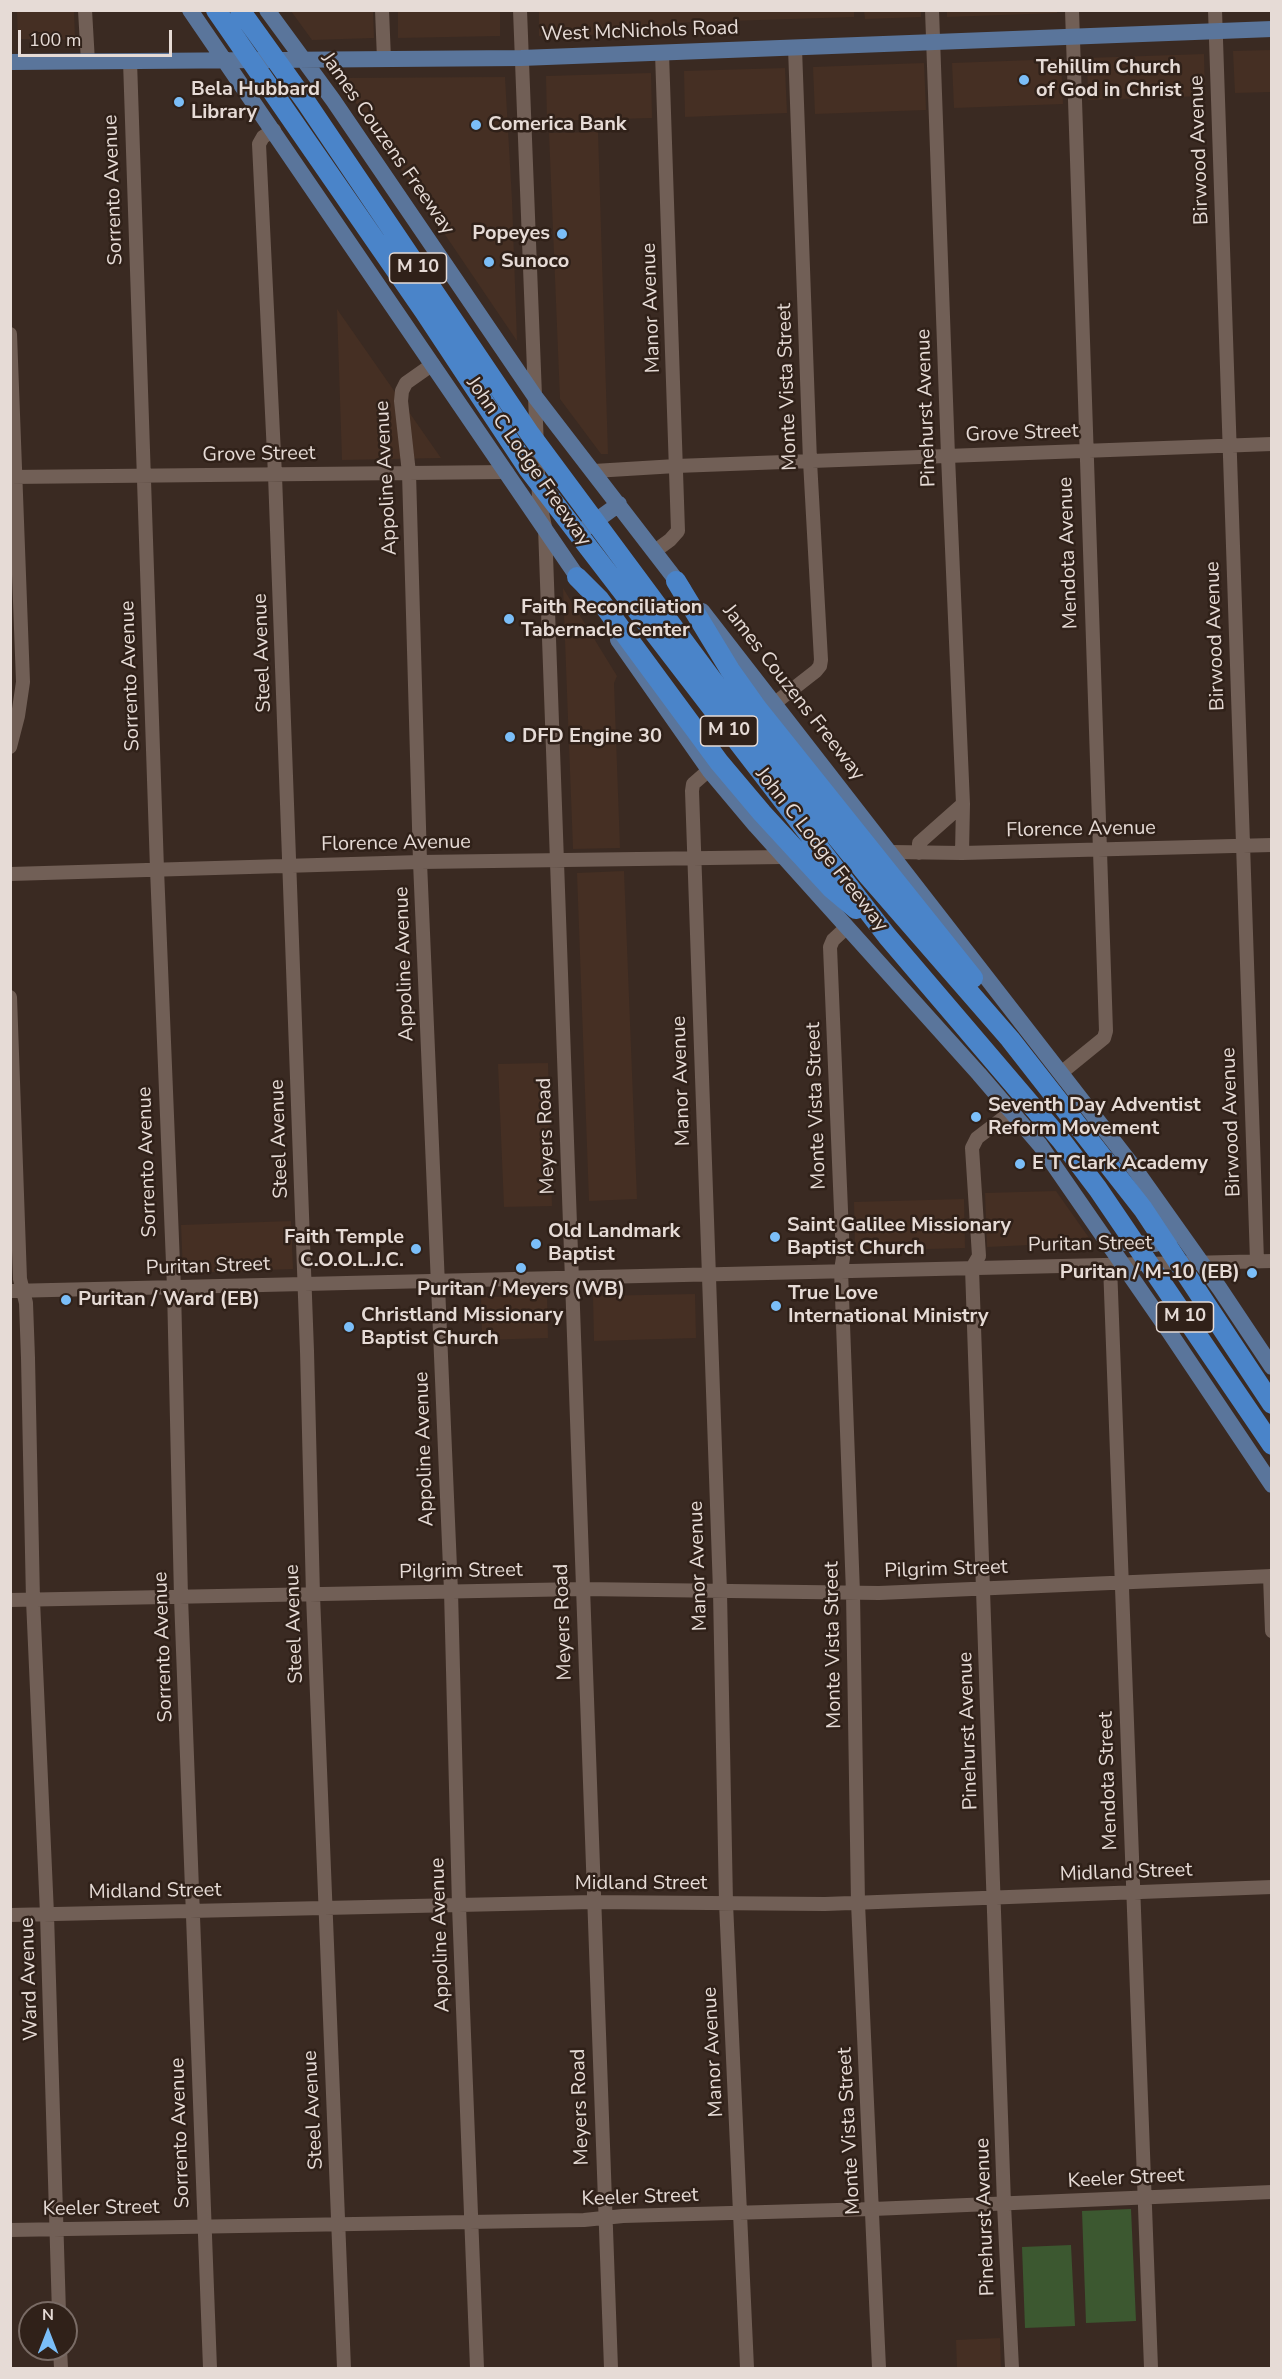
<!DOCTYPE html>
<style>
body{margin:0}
#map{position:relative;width:1282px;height:2379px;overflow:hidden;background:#3a2a22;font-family:"Nunito Sans",sans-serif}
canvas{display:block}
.frame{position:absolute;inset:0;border:12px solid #e6dbd6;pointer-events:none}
.north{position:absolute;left:18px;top:2301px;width:60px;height:60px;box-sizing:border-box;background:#302119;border:2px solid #796b65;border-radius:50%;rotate:0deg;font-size:16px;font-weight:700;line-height:24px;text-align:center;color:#e6dbd6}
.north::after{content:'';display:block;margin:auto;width:21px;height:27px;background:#7bbef8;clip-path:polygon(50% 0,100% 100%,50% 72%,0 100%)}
.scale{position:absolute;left:18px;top:30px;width:154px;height:27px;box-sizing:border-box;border:3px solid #e6dbd6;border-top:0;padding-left:8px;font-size:18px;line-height:21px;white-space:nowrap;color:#e6dbd6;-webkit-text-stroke:4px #302119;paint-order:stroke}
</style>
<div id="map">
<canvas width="1282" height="2379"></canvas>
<div class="frame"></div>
<div class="north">N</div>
<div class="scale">100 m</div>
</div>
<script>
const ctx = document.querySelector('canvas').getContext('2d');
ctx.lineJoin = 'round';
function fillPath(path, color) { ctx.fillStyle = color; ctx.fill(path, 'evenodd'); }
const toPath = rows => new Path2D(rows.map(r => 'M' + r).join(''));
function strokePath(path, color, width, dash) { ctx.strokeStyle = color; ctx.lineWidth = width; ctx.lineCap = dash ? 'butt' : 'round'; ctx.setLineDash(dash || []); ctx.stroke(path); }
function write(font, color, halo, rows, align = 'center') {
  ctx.font = font + ' "Nunito Sans",sans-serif'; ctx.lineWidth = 5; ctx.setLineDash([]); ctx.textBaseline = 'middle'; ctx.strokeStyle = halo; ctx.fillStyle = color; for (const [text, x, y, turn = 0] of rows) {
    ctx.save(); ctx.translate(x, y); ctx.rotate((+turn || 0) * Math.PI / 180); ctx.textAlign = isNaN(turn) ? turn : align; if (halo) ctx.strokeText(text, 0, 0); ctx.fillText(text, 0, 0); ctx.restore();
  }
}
const built = toPath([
 [17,11,74,11,75,40,18,39],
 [291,11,373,11,374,38,312,40],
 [398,11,500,11,500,36,398,38],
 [854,11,854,17,667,23,666,33,539,36,539,11],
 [864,11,921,11,921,17,865,19],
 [1057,11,1057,13,947,17,947,11],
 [1271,50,1271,92,1235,93,1233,51],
 [1204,54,1205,96,1088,100,1087,58],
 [1061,59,1063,104,954,108,952,63],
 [924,63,926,110,815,114,813,67],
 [785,68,787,113,685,117,684,71],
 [651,73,652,118,547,121,546,76],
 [505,77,512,200,517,341,339,78],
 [598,132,608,454,601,454,560,399,549,133],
 [337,309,441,458,342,460],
 [563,588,617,676,614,683,620,848,573,849],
 [624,871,637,1199,589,1201,577,873],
 [548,1063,552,1206,504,1207,498,1064],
 [1056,1191,1092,1242,987,1247,985,1193],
 [964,1199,965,1248,855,1251,854,1202],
 [291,1221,293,1269,183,1273,181,1225],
 [695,1294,696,1338,594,1341,593,1296],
 [547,1296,548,1338,482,1340,481,1297],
 [1000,2338,1001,2368,957,2368,956,2340]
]);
const green = toPath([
 [1131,2209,1136,2321,1086,2323,1082,2211],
 [1071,2245,1075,2326,1025,2328,1022,2247]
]);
const minor = toPath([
 [85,10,88,62],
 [382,10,384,59],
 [520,10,539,499,545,527,611,2368],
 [932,10,948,456,963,804,962,853],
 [1215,10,1257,1261],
 [130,61,157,869,174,1288,181,1597,210,2368],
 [274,130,263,137,259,144,275,475,307,1351,313,1595,344,2368],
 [10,334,23,682,18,716,10,747],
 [433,364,406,383,402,391,401,401,409,473,420,862,451,1591,459,1906,477,2368],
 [594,471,676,466,1272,444],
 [10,477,507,472],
 [655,551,670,540,678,531,662,53],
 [775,703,816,671,820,666,821,660,810,461,795,48],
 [709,770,693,784,692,791,720,1591,726,1903,747,2368],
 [892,852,962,853,1272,845],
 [919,853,919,843,963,804],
 [10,874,420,862,783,857],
 [847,927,833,940,830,947,843,1258,841,1270,853,1593,858,1903,879,2368],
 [10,997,20,1279,26,1303,28,1358,33,1600,47,1914,59,2313],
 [1061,1073,1104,1038,1106,1031,1072,10],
 [1011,1112,977,1138,972,1148,979,1256,972,1268,1004,2204,1012,2368],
 [1110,1265,1151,2368],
 [10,1291,1272,1261],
 [1270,1576,1272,1631],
 [10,1600,582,1589,879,1593,1272,1576],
 [10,1915,593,1902,825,1904,1272,1887],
 [10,2230,584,2220,623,2216,873,2209,1272,2192],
 [60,2349,61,2368]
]);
const major = toPath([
 [190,10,585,588],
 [267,10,333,100,536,398,683,589],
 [10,62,521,58,1272,29],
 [586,528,619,504],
 [702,611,1132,1165,1220,1289,1272,1367],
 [618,640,709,770,756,826,979,1074,1040,1145,1170,1333,1272,1485],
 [1125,1243,1155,1244,1169,1239,1173,1233]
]);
const highway = toPath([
 [216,10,424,311,529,470,887,936,1061,1140,1098,1189,1272,1445],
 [240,10,306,102,530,434,748,728,869,877,1010,1039,1143,1209,1272,1404],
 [577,577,599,599,719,762,762,813,831,888,856,909],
 [676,581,730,670,757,708,973,978]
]);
const markers = [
 [1024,80,6,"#7bbef8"],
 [179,102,6,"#7bbef8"],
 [476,125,6,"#7bbef8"],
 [562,234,6,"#7bbef8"],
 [489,262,6,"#7bbef8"],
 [509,619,6,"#7bbef8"],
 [510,737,6,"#7bbef8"],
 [976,1117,6,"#7bbef8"],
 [1020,1164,6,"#7bbef8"],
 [775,1237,6,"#7bbef8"],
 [536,1244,6,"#7bbef8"],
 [416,1249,6,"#7bbef8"],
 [521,1268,6,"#7bbef8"],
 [1252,1273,6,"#7bbef8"],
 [66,1300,6,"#7bbef8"],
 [776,1306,6,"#7bbef8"],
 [349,1327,6,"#7bbef8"]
];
const shields = [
 [418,268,57],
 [729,731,57],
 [1185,1317,57]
];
const shieldNames = [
 ["M 10",418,268],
 ["M 10",729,731],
 ["M 10",1185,1317]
];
const streetNames = [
 ["West McNichols Road",640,32,-2],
 ["James Couzens Freeway",387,144,55],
 ["Birwood Avenue",1200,150,-92],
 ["Sorrento Avenue",114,190,-92],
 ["Manor Avenue",652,308,-92],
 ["Monte Vista Street",788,387,-92],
 ["Pinehurst Avenue",927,408,-92],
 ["Grove Street",1022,434,-2],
 ["Grove Street",259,455,-1],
 ["John C Lodge Freeway",528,462,55],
 ["Appoline Avenue",387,478,-93],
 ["Mendota Avenue",1069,553,-92],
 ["Birwood Avenue",1216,636,-92],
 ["Steel Avenue",263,653,-92],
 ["Sorrento Avenue",131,676,-92],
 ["James Couzens Freeway",793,693,52],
 ["Florence Avenue",1081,830,-1],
 ["Florence Avenue",396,844,-1],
 ["John C Lodge Freeway",821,850,52],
 ["Appoline Avenue",405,964,-92],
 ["Manor Avenue",682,1081,-92],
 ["Monte Vista Street",817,1106,-92],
 ["Birwood Avenue",1232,1122,-92],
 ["Meyers Road",547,1136,-92],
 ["Steel Avenue",280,1139,-92],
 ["Sorrento Avenue",148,1162,-92],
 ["Puritan Street",1090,1245,-1],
 ["Puritan Street",208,1267,-2],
 ["Appoline Avenue",425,1449,-92],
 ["Manor Avenue",699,1566,-92],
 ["Pilgrim Street",946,1570,-2],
 ["Pilgrim Street",461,1572,-1],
 ["Meyers Road",564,1622,-92],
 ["Steel Avenue",295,1624,-92],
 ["Monte Vista Street",834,1645,-91],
 ["Sorrento Avenue",164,1647,-92],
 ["Pinehurst Avenue",969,1731,-92],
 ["Mendota Street",1109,1781,-92],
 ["Midland Street",1126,1873,-2],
 ["Midland Street",641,1884],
 ["Midland Street",155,1892,-1],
 ["Appoline Avenue",441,1935,-92],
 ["Ward Avenue",30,1979,-92],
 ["Manor Avenue",714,2052,-93],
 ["Meyers Road",581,2107,-92],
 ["Steel Avenue",314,2110,-93],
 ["Monte Vista Street",850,2131,-93],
 ["Sorrento Avenue",181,2133,-92],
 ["Keeler Street",1126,2179,-3],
 ["Keeler Street",640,2198,-2],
 ["Keeler Street",101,2209,-1],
 ["Pinehurst Avenue",986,2217,-92]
];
const poiNames = [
 ["Tehillim Church",1036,68],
 ["of God in Christ",1036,91],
 ["Bela Hubbard",191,90],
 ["Library",191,113],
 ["Comerica Bank",488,125],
 ["Popeyes",550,234,"right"],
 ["Sunoco",501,262],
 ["Faith Reconciliation",521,608],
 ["Tabernacle Center",521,631],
 ["DFD Engine 30",522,737],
 ["Seventh Day Adventist",988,1106],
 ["Reform Movement",988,1129],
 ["E T Clark Academy",1032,1164],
 ["Saint Galilee Missionary",787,1226],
 ["Baptist Church",787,1249],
 ["Old Landmark",548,1232],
 ["Baptist",548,1255],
 ["Faith Temple",404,1238,"right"],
 ["C.O.O.L.J.C.",404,1261,"right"],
 ["Puritan / M-10 (EB)",1240,1273,"right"],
 ["Puritan / Meyers (WB)",521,1290,"center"],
 ["True Love",788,1294],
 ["International Ministry",788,1317],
 ["Puritan / Ward (EB)",78,1300],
 ["Christland Missionary",361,1316],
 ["Baptist Church",361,1339]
];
fillPath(built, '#452f23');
fillPath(green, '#3c5830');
strokePath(minor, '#715f56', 14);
strokePath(major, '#5a759b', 16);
strokePath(highway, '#4a84c9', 20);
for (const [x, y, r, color] of markers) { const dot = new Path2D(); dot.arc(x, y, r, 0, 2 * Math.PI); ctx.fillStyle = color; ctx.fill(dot); strokePath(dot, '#302119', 2); }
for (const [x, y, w] of shields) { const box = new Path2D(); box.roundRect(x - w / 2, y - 15, w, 30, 4.5); ctx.fillStyle = '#302119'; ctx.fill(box); strokePath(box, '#e6dbd6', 1.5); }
write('bold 18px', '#e6dbd6', null, shieldNames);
write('20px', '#e6dbd6', '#302119', streetNames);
write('bold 20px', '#e6dbd6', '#302119', poiNames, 'left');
</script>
